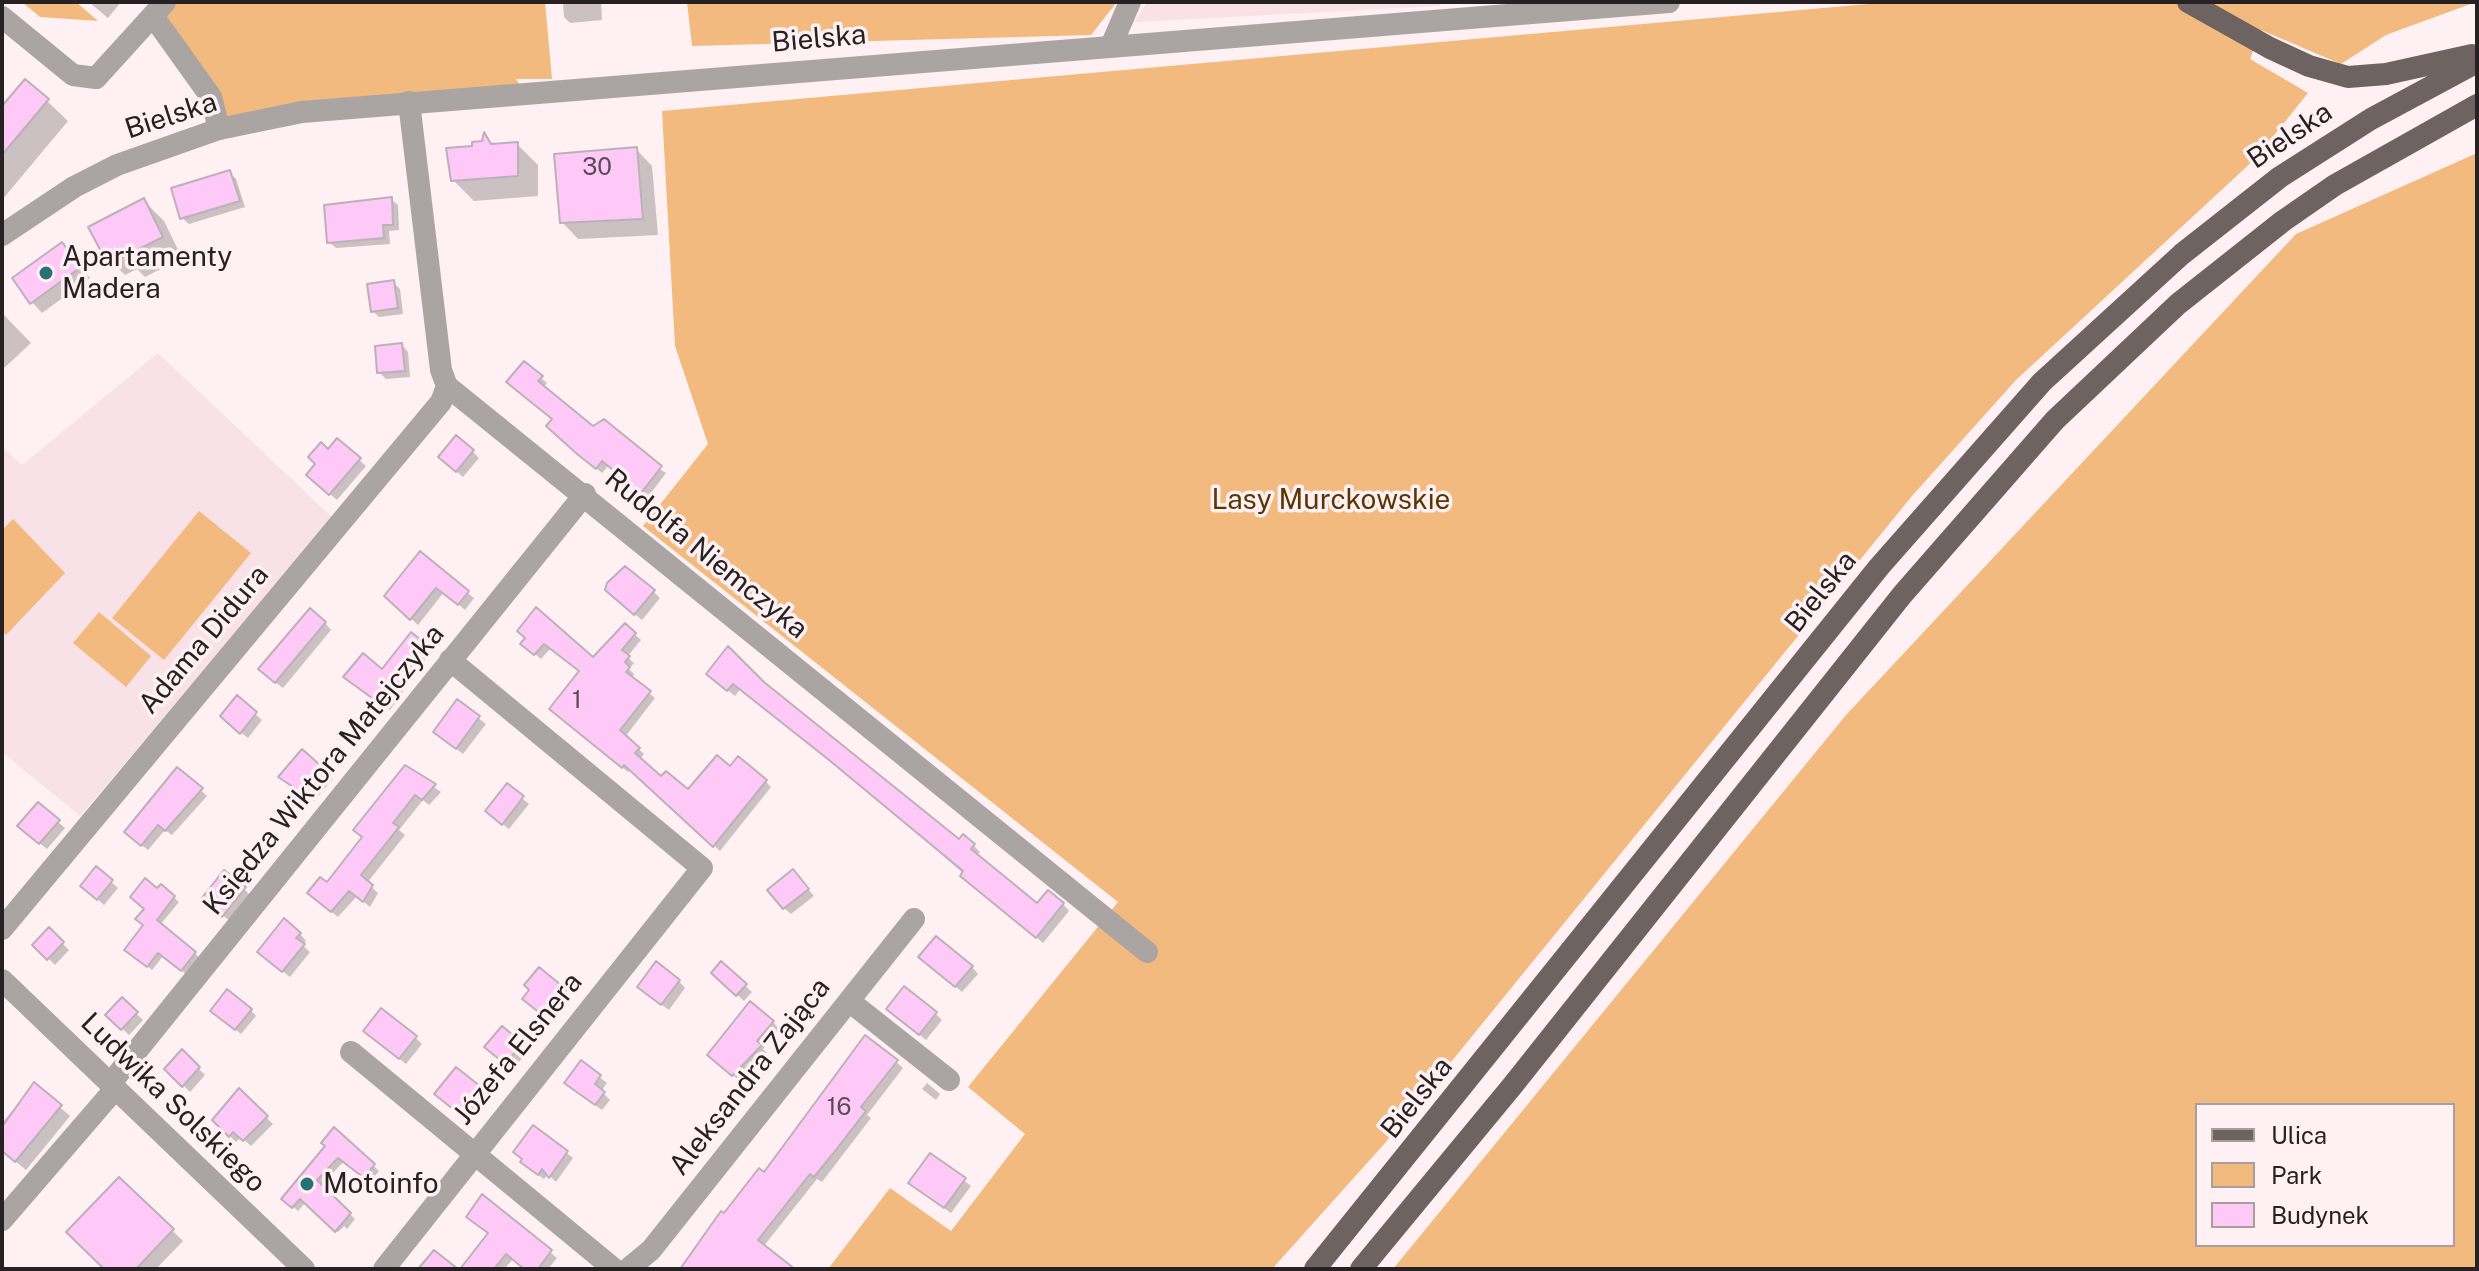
<!DOCTYPE html>
<meta charset="utf-8">
<style>
body{margin:0}
#map{position:relative;width:2479px;height:1271px;overflow:hidden;background:#fef0f3;font-family:"Public Sans",sans-serif}
canvas{display:block}
.frame{position:absolute;inset:0;border:4px solid #262122;pointer-events:none}
.legend{position:absolute;left:2195px;top:1103px;width:260px;height:144px;box-sizing:border-box;background:#fef0f3;border:2px solid #a89d9f;margin:0;padding:10px 14px;list-style:none;font-size:24px;color:#262122}
.legend li{display:flex;align-items:center;gap:16px;height:40px}
.legend b{width:40px;border:2px solid #a89d9f}
</style>
<div id="map">
<canvas width="2479" height="1271"></canvas>
<div class="frame"></div>
<ul class="legend">
<li><b style="height:10px;background:#6d6360"></b>Ulica</li>
<li><b style="height:22px;background:#f2ba7e"></b>Park</li>
<li><b style="height:22px;background:#fec8f7"></b>Budynek</li>
</ul>
</div>
<script>
const ctx = document.querySelector('canvas').getContext('2d');
ctx.lineJoin = 'round';
function fillPath(path, color) { ctx.fillStyle = color; ctx.fill(path, 'evenodd'); }
const toPath = rows => new Path2D(rows.map(r => 'M' + r).join(''));
function strokePath(path, color, width, dash) { ctx.strokeStyle = color; ctx.lineWidth = width; ctx.lineCap = dash ? 'butt' : 'round'; ctx.setLineDash(dash || []); ctx.stroke(path); }
function write(font, color, halo, rows, align = 'center') {
  ctx.font = font + ' "Public Sans",sans-serif'; ctx.lineWidth = 7; ctx.setLineDash([]); ctx.textBaseline = 'middle'; ctx.strokeStyle = halo; ctx.fillStyle = color; for (const [text, x, y, turn = 0] of rows) {
    ctx.save(); ctx.translate(x, y); ctx.rotate((+turn || 0) * Math.PI / 180); ctx.textAlign = isNaN(turn) ? turn : align; if (halo) ctx.strokeText(text, 0, 0); ctx.fillText(text, 0, 0); ctx.restore();
  }
}
const built = toPath([
 [1147,2,1443,2,1439,6,1134,22],
 [158,353,333,518,80,816,2,752,2,446,22,465]
]);
const green = toPath([
 [22,2,76,2,98,21,40,17],
 [165,2,545,2,552,79,516,79,526,93,219,129,153,16],
 [687,2,1117,2,1091,35,692,46],
 [1891,2,2476,2,2386,35,2341,64,2261,30,2250,59,2308,93,2255,159,2016,380,1912,496,1385,1143,1272,1269,828,1269,890,1188,951,1231,1025,1134,968,1087,1118,902,643,526,708,444,675,346,662,111],
 [2477,153,2477,1269,1393,1269,1846,715,2296,234],
 [2197,1105,2453,1105,2453,1245,2197,1245],
 [199,511,251,553,164,660,112,618],
 [13,519,65,573,6,635,2,631,2,530],
 [99,612,151,656,126,687,73,643]
]);
const shadow = toPath([
 [89,2,121,2,108,18],
 [563,2,601,2,602,20,570,23,564,17],
 [47,101,68,121,2,200,2,109],
 [485,136,495,146,517,144,538,165,538,196,474,201,453,180,474,148,484,143],
 [636,149,652,166,658,235,578,239,562,222],
 [230,173,236,179,245,207,189,224,182,218],
 [391,199,398,205,399,230,389,231,390,244,336,248,329,242],
 [143,200,164,221,182,258,145,277,137,269,125,275,104,254],
 [62,244,90,278,42,313,32,302],
 [393,282,400,289,403,314,379,317,373,311],
 [2,313,31,343,2,370],
 [402,345,408,352,410,377,386,379,379,372],
 [541,378,547,383,543,388,593,428,666,473,648,497,608,466,602,473,554,431,554,420,514,387],
 [337,441,366,466,337,500,315,481],
 [473,452,479,458,463,477,447,463],
 [420,554,474,598,465,610,444,592,418,625,387,596],
 [653,591,660,598,642,620,614,597],
 [325,623,331,630,283,688,267,676],
 [625,626,641,640,627,657,634,663,629,669,634,674,631,678,655,698,625,737,644,754,639,760,661,779,689,792,730,769,765,781,771,787,720,851,631,769,628,772,557,714,581,672,551,648,541,659,529,649,528,639,593,660],
 [412,634,431,651,390,710,352,683,382,671],
 [715,680,763,684,959,842,974,846,980,852,976,856,1037,906,1063,904,1069,911,1043,943,877,798,741,688,735,696],
 [237,698,262,720,248,738,229,723],
 [458,702,486,724,463,754,442,738],
 [406,768,441,792,429,805,423,800,399,830,405,835,367,883,378,893,370,907,357,896,338,917,316,899,364,838],
 [178,770,207,796,172,835,165,830,148,850,133,838],
 [327,773,333,779,314,801,281,777],
 [507,786,529,804,509,829,494,817],
 [58,822,65,828,47,849,26,832],
 [96,869,118,888,104,905,89,892],
 [799,879,814,896,791,914,784,908],
 [162,887,179,902,160,925,200,958,187,975,163,956,152,970,132,954,145,925,146,909],
 [244,889,250,895,230,921,210,905],
 [49,930,69,950,55,965,35,945],
 [300,934,306,941,302,945,310,952,290,977,266,958],
 [928,963,972,967,978,974,962,992],
 [721,964,752,992,744,1001,714,973],
 [539,970,571,997,558,1013,555,1010,547,1018,530,1004],
 [679,981,685,988,669,1010,646,993],
 [122,1000,143,1020,129,1035,108,1015],
 [251,1010,256,1016,241,1034,219,1016],
 [936,1014,942,1020,926,1040,896,1015],
 [773,1022,779,1029,763,1049,767,1053,740,1081,716,1061],
 [372,1037,416,1038,422,1044,406,1064],
 [521,1044,528,1051,513,1069,493,1054],
 [182,1052,205,1075,190,1092,167,1069],
 [896,1062,903,1068,867,1115,871,1118,822,1182,817,1179,763,1247,791,1269,680,1269,722,1214,724,1216,765,1175],
 [582,1063,607,1083,601,1091,610,1100,602,1110,573,1089],
 [927,1083,940,1094,936,1100,922,1089],
 [34,1085,70,1116,26,1170,2,1150,2,1123],
 [239,1091,273,1124,251,1146,241,1137,236,1142,214,1120],
 [484,1091,490,1097,470,1122,443,1100],
 [534,1128,573,1158,556,1182,548,1174,544,1179,528,1168],
 [335,1130,379,1171,370,1182,344,1161,321,1186,355,1219,347,1229,344,1226,338,1232,306,1202,298,1211,284,1198,327,1147],
 [931,1155,971,1186,951,1213,918,1189],
 [119,1179,183,1241,156,1269,106,1269],
 [483,1197,557,1258,548,1269,525,1269,513,1259,504,1269,477,1269,490,1234]
]);
const building = toPath([
 [25,79,49,99,2,155,2,106,25,79],
 [484,132,491,144,518,142,518,176,451,181,446,148,472,146,472,142,482,141,484,132],
 [637,147,643,219,560,223,554,154,637,147],
 [230,170,240,201,180,219,171,188,230,170],
 [392,197,393,225,383,225,384,238,327,243,324,205,392,197],
 [144,198,163,237,123,257,118,248,103,255,88,227,144,198],
 [62,242,81,267,30,304,12,278,62,242],
 [394,280,398,308,371,312,367,284,394,280],
 [402,343,405,371,377,373,375,346,402,343],
 [524,361,543,376,538,381,593,426,604,419,662,466,641,493,602,461,596,469,577,454,546,426,552,419,506,382,524,361],
 [456,435,474,450,456,472,438,457,456,435],
 [337,438,361,458,329,495,306,475,315,464,308,457,321,442,328,449,337,438],
 [420,551,469,591,458,605,436,588,410,620,384,596,420,551],
 [625,566,655,590,634,615,605,590,607,583,625,566],
 [536,607,593,657,625,623,636,633,622,650,630,656,625,662,630,667,626,672,651,691,620,730,640,748,635,753,661,776,666,771,688,789,717,755,730,766,738,756,767,780,713,847,624,765,622,768,549,709,579,671,544,644,534,655,520,644,525,638,517,631,536,607],
 [310,608,326,622,275,683,258,669,310,608],
 [411,632,426,644,383,706,343,677,363,653,382,669,411,632],
 [728,646,764,682,959,839,963,834,975,844,971,849,1037,903,1048,890,1064,903,1036,938,960,876,963,871,829,760,733,684,727,691,706,674,728,646],
 [237,695,257,712,240,734,220,716,237,695],
 [457,699,480,716,456,749,433,732,457,699],
 [302,749,328,772,307,796,278,777,302,749],
 [405,765,436,784,422,800,415,795,393,823,399,827,361,875,373,885,363,902,349,891,331,912,307,893,320,877,327,882,362,837,353,830,405,765],
 [177,767,203,788,165,831,158,825,141,846,124,832,177,767],
 [507,783,524,796,502,825,485,811,507,783],
 [38,802,60,820,39,844,17,826,38,802],
 [96,866,113,880,97,900,80,886,96,866],
 [793,869,809,889,783,909,767,890,793,869],
 [224,870,246,887,222,917,201,899,224,870],
 [145,878,157,888,161,884,175,896,157,920,196,952,181,971,158,953,147,967,124,950,143,925,135,919,144,909,130,897,145,878],
 [284,918,301,933,296,938,305,944,282,972,257,952,284,918],
 [49,927,64,942,47,960,32,945,49,927],
 [936,936,973,966,955,987,918,957,936,936],
 [656,961,680,980,661,1005,637,987,656,961],
 [721,961,747,984,736,996,711,973,721,961],
 [539,967,567,990,551,1009,548,1006,541,1014,522,999,529,990,524,985,539,967],
 [904,986,937,1012,919,1035,886,1009,904,986],
 [227,989,252,1009,235,1030,210,1011,227,989],
 [122,997,138,1012,121,1030,105,1015,122,997],
 [750,1001,774,1021,757,1041,762,1045,732,1076,707,1055,750,1001],
 [381,1008,417,1036,399,1059,363,1031,381,1008],
 [502,1026,523,1043,505,1064,484,1047,502,1026],
 [865,1035,898,1060,861,1107,866,1111,832,1155,814,1177,810,1174,758,1240,795,1269,680,1269,721,1211,724,1213,759,1168,764,1172,865,1035],
 [182,1049,200,1067,182,1087,164,1069,182,1049],
 [581,1060,601,1075,595,1084,605,1092,595,1105,564,1083,581,1060],
 [456,1067,485,1090,463,1117,434,1094,456,1067],
 [34,1082,62,1105,15,1162,2,1151,2,1127,34,1082],
 [239,1088,268,1116,243,1141,233,1132,229,1137,212,1120,239,1088],
 [533,1125,568,1151,549,1178,542,1169,538,1175,520,1162,522,1159,513,1152,533,1125],
 [334,1127,375,1164,364,1178,338,1158,317,1180,351,1213,335,1232,300,1199,292,1208,281,1199,325,1146,321,1143,334,1127],
 [930,1153,966,1178,944,1208,908,1183,930,1153],
 [119,1177,174,1229,136,1269,104,1269,66,1232,119,1177],
 [482,1194,552,1250,538,1269,524,1269,506,1254,494,1269,460,1269,488,1233,466,1217,482,1194],
 [434,1250,458,1269,418,1269,434,1250]
]);
const minor = toPath([
 [153,16,211,97,219,129],
 [2,17,73,75,96,78,165,2],
 [1111,46,1130,2],
 [409,102,441,370,447,386,1147,952],
 [2,929,441,402,447,386],
 [2,980,304,1269],
 [849,1001,949,1080],
 [351,1052,614,1269],
 [110,1084,585,494],
 [2,1220,115,1089],
 [384,1269,702,868,450,660],
 [628,1269,651,1250,914,919]
]);
const tertiary = toPath([
 [2,235,74,187,117,165,219,129,302,112,1669,2]
]);
const primary = toPath([
 [2188,2,2270,48,2309,66,2348,77,2386,74,2472,55],
 [1315,1269,1879,567,2042,382,2182,254,2280,177,2371,119,2477,62],
 [1361,1269,1513,1085,1902,595,2055,420,2178,304,2283,221,2335,185,2477,105]
]);
const markers = [
 [46,273,8,"#277276"],
 [307,1184,8,"#277276"]
];
const numberNames = [
 ["30",597,168],
 ["1",577,701],
 ["16",839,1108]
];
const streetNames = [
 ["Bielska",819,39,-5],
 ["Bielska",171,116,-18],
 ["Bielska",2290,136,-34],
 ["Rudolfa Niemczyka",706,554,39],
 ["Bielska",1821,592,-51],
 ["Adama Didura",204,640,-50],
 ["Księdza Wiktora Matejczyka",324,770,-51],
 ["Józefa Elsnera",518,1049,-51],
 ["Aleksandra Zająca",750,1077,-52],
 ["Bielska",1417,1098,-51],
 ["Ludwika Solskiego",173,1103,44]
];
const poiNames = [
 ["Apartamenty",62,257],
 ["Madera",62,289],
 ["Motoinfo",323,1184]
];
const parkNames = [
 ["Lasy Murckowskie",1331,500]
];
fillPath(built, '#f9e2e7');
fillPath(green, '#f2ba7e');
fillPath(shadow, '#0003');
fillPath(building, '#fec8f7');
strokePath(building, '#bbb1b9', 2);
strokePath(minor, '#aaa5a3', 22);
strokePath(tertiary, '#aaa5a3', 22);
strokePath(primary, '#6d6360', 22);
for (const [x, y, r, color] of markers) { const dot = new Path2D(); dot.arc(x, y, r, 0, 2 * Math.PI); ctx.fillStyle = color; ctx.fill(dot); strokePath(dot, '#fef0f3', 3); }
write('24px', '#5c4b57', null, numberNames);
write('28px', '#262122', '#fef0f3', streetNames);
write('28px', '#262122', '#fef0f3', poiNames, 'left');
write('28px', '#5c3600', '#fef0f3', parkNames);
</script>
